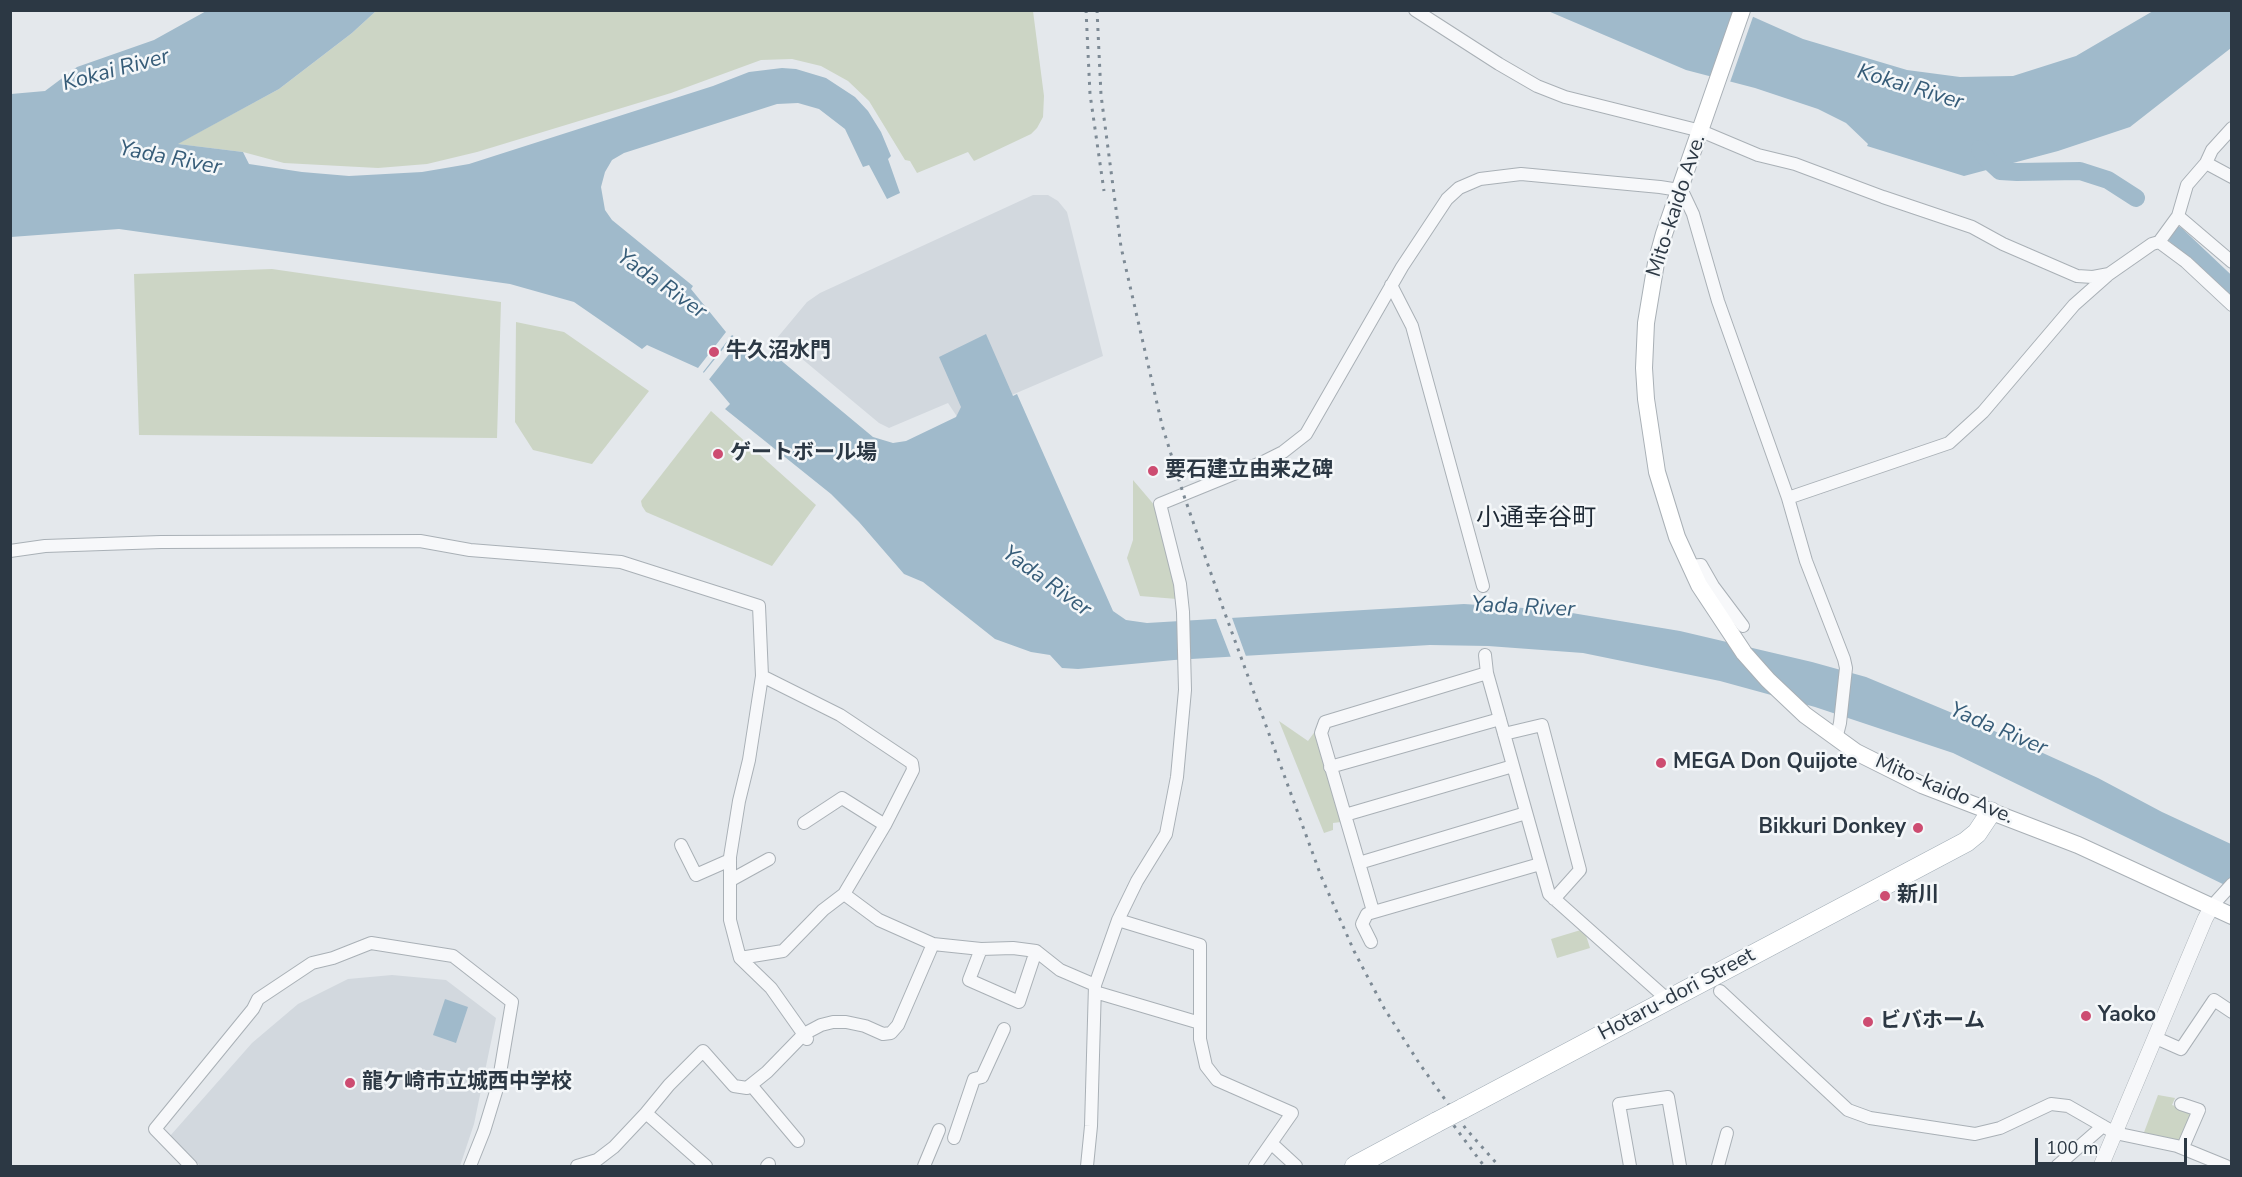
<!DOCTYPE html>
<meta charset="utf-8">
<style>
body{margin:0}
#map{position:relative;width:2242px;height:1177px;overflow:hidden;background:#e4e8ec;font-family:"Nunito Sans",sans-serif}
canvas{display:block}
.frame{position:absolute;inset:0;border:12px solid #2c3844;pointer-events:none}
.scale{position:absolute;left:2035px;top:1138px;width:152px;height:27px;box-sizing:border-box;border:3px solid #2c3844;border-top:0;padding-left:8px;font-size:18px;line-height:21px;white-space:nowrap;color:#2c3844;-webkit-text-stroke:4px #f4f7f9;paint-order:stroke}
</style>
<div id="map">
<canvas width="2242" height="1177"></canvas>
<div class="frame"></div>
<div class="scale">100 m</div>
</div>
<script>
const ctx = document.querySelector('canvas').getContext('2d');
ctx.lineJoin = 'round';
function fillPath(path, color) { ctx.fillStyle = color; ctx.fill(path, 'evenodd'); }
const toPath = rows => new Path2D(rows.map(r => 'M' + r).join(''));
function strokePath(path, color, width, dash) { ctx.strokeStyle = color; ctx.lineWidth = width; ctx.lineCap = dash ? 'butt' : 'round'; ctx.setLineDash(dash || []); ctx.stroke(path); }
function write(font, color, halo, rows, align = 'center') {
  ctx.font = font + ' "Nunito Sans","Noto Sans JP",sans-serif'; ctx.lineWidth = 5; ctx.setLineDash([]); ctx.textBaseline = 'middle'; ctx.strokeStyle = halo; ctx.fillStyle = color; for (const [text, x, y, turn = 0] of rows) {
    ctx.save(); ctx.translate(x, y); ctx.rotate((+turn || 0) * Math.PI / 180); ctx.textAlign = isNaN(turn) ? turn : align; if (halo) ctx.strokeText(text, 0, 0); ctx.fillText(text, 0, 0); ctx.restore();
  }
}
const built = toPath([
 [1033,195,1048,195,1058,201,1067,212,1103,356,958,418,948,403,889,428,879,423,777,338,807,302,820,293],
 [392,975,446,980,496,1018,474,1124,460,1166,200,1166,170,1136,252,1043,298,1004,348,979]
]);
const green = toPath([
 [376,11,1033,11,1044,96,1043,117,1037,128,1031,134,974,161,968,152,917,173,910,161,905,160,869,101,848,81,821,66,792,59,761,60,671,93,477,152,427,164,378,168,284,163,243,152,177,144,279,89,352,33],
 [272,269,501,302,497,438,139,435,134,274],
 [516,322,564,332,649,391,592,464,533,450,515,422],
 [711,411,816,505,772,566,646,512,642,506,641,501],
 [1133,480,1156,507,1177,599,1140,596,1127,558,1133,540],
 [1279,721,1308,741,1316,730,1341,822,1333,823,1333,830,1324,833],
 [1584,929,1590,948,1557,958,1551,939],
 [2158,1095,2175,1098,2172,1105,2189,1110,2193,1116,2181,1143,2143,1135]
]);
const water = toPath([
 [208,10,376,11,352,33,279,89,178,144,243,152,249,164,302,172,349,176,422,172,469,164,713,86,749,72,782,68,796,69,826,78,855,97,868,111,881,132,891,156,888,159,900,193,887,199,869,165,863,167,845,129,819,109,798,103,777,104,624,153,612,160,605,172,601,187,605,210,612,220,693,286,691,289,726,332,698,368,647,345,642,349,574,302,510,284,119,229,11,237,11,94,45,91,77,67,154,40],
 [1548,11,1740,11,1803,39,1907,70,1960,77,2013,76,2076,56,2153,11,2231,11,2231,48,2130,127,2058,151,1964,176,1867,146,1868,144,1846,123,1818,109,1755,88,1686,70],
 [986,334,1013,396,1017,394,1113,611,1126,620,1147,623,1464,604,1554,610,1680,631,1812,662,1866,677,1981,725,2098,778,2162,812,2231,844,2231,888,1953,753,1815,707,1720,681,1583,653,1488,646,1430,645,1174,660,1078,669,1062,668,1050,655,1031,652,995,639,923,582,904,574,859,522,831,494,725,409,730,404,703,372,732,335,768,356,772,353,873,437,893,443,906,441,956,417,961,407,939,357],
 [445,999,468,1007,456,1043,433,1035]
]);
const pier = toPath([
 [1750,12,1754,14,1729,85,1725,84],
 [735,334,742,338,707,382,702,375],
 [1231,615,1247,659,1232,660,1215,616]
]);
const river = toPath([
 [1980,149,1986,158,2000,171,2017,172,2080,171,2108,180,2136,198],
 [2176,235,2232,288]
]);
const minor = toPath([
 [1415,10,1499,64,1537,86,1565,97,1701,131,1758,155,1795,164,1883,197,1972,227,2003,244,2077,276,2093,277,2109,274],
 [2206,163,2232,177],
 [2178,216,2232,262],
 [2159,242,2186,262,2232,305],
 [1391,285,1412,326,1483,586],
 [1788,498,1949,443,1983,412,2074,305,2109,274,2152,244,2159,242,2178,216,2187,185,2206,163,2212,150,2232,128],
 [10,551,45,546,161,542,420,541,470,550,621,562,759,606,762,676,749,760,739,801,730,857,730,920,740,958,771,988,807,1039],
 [1689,566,1701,565,1713,586,1743,626],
 [1485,655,1487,673,1549,894,1668,1000],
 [1504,734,1542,725,1580,870,1554,899],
 [1330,767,1500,719],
 [1345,815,1513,766],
 [804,823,842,798,885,825],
 [681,845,696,875,730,860],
 [1359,863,1526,813],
 [731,880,769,859],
 [844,894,879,920,933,944,981,949,1013,948,1036,951,1060,970,1095,985],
 [2212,906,2232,884],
 [1373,911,1321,733,1325,722,1487,673],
 [1118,920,1200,945,1200,1039,1206,1066,1217,1080,1292,1113,1255,1166],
 [1371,942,1362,924,1367,914,1540,864],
 [981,949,969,980,1019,1002,1036,951],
 [740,958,783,951,823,910,844,894,885,825,913,770,912,763,840,715,762,676],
 [1720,991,1848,1110,1870,1118,1975,1134,2000,1128,2051,1104,2068,1106,2115,1133,2177,1146,2226,1166],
 [1095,992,1200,1023],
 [2156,1038,2181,1049,2214,1000,2232,1012],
 [751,1085,798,1141],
 [2181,1104,2199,1110,2183,1147],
 [646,1113,706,1166],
 [954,1138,974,1079,982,1077,1004,1029],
 [1271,1143,1296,1166],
 [191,1166,155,1129,253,1009,258,999,312,963,333,958,371,943,453,956,512,1002,498,1085,484,1131,470,1166],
 [577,1166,597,1160,614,1147,646,1113,669,1085,703,1051,734,1086,747,1088,767,1072,804,1034,821,1025,833,1022,846,1022,865,1026,883,1034,891,1033,898,1025,933,944],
 [767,1166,769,1164],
 [924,1166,939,1130],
 [1087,1166,1091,1126,1095,985,1118,920,1137,881,1166,834,1177,777,1185,690,1183,612,1180,584,1160,504,1263,462,1283,452,1306,434,1402,267,1447,199,1459,188,1480,179,1521,174,1660,187,1679,190,1684,195,1693,214,1718,301,1788,498,1806,561,1844,659,1846,668,1840,723,1836,739],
 [1630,1166,1619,1104,1668,1097,1680,1166],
 [1718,1166,1727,1133],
 [2057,1166,2103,1126]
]);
const tertiary = toPath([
 [2101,1166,2205,919,2212,906]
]);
const secondary = toPath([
 [1742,10,1664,234,1656,263,1646,323,1644,368,1646,399,1657,472,1677,537,1699,585,1744,653,1768,680,1805,715,1856,752,1922,785,2078,845,2232,916]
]);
const primary = toPath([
 [1462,1109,1966,842,1977,833,1991,812],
 [1355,1166,1437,1122]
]);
const rail = toPath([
 [1086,10,1090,94,1104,191],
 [1097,10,1101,95,1121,247,1162,425,1183,493,1223,608,1321,876,1354,951,1384,1008,1419,1063,1466,1129,1499,1166],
 [1443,1111,1484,1166]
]);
const primaryBridge = toPath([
 [1437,1122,1462,1109]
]);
const markers = [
 [714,352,6,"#cd4c71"],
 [718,454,6,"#cd4c71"],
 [1153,471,6,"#cd4c71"],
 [1661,763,6,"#cd4c71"],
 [1918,828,6,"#cd4c71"],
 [1885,896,6,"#cd4c71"],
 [2086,1016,6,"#cd4c71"],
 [1868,1022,6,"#cd4c71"],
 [350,1083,6,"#cd4c71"]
];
const streetNames = [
 ["Mito-kaido Ave.",1677,206,-72],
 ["Mito-kaido Ave.",1944,790,23],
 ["Hotaru-dori Street",1677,995,-28]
];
const poiNames = [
 ["牛久沼水門",726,352],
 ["ゲートボール場",730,454],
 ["要石建立由来之碑",1165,471],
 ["MEGA Don Quijote",1673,763],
 ["Bikkuri Donkey",1906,828,"right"],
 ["新川",1897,896],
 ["Yaoko",2098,1016],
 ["ビバホーム",1880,1022],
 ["龍ケ崎市立城西中学校",362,1083]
];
const waterNames = [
 ["Kokai River",116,71,-15],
 ["Kokai River",1910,88,17],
 ["Yada River",170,159,11],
 ["Yada River",661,285,35],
 ["Yada River",1046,582,36],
 ["Yada River",1523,608,3],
 ["Yada River",1998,730,23]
];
const quarterNames = [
 ["小通幸谷町",1536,519]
];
fillPath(built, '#d2d8de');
fillPath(green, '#ccd5c5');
fillPath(water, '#a0bacb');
fillPath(pier, '#e4e8ec');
strokePath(river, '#a0bacb', 18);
strokePath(minor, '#a9b0b6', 14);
strokePath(tertiary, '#a9b0b6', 16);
strokePath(secondary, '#a9b0b6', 18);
strokePath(primary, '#a3aeb7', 21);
strokePath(minor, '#f7f8fa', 12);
strokePath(tertiary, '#f7f8fa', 15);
strokePath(secondary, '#fff', 16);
strokePath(primary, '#fff', 20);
strokePath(rail, '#7d8a95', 3, [3, 6]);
strokePath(primaryBridge, '#a3aeb7', 21, []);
strokePath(primaryBridge, '#fff', 20);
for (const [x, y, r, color] of markers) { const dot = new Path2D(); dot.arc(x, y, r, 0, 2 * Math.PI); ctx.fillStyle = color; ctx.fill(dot); strokePath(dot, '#f4f7f9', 2); }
write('21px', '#2c3844', '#f4f7f9', streetNames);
write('bold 21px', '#2c3844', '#f4f7f9', poiNames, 'left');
write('italic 22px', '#365c78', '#f4f7f9', waterNames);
write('24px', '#1e2935', '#f4f7f9', quarterNames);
</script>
